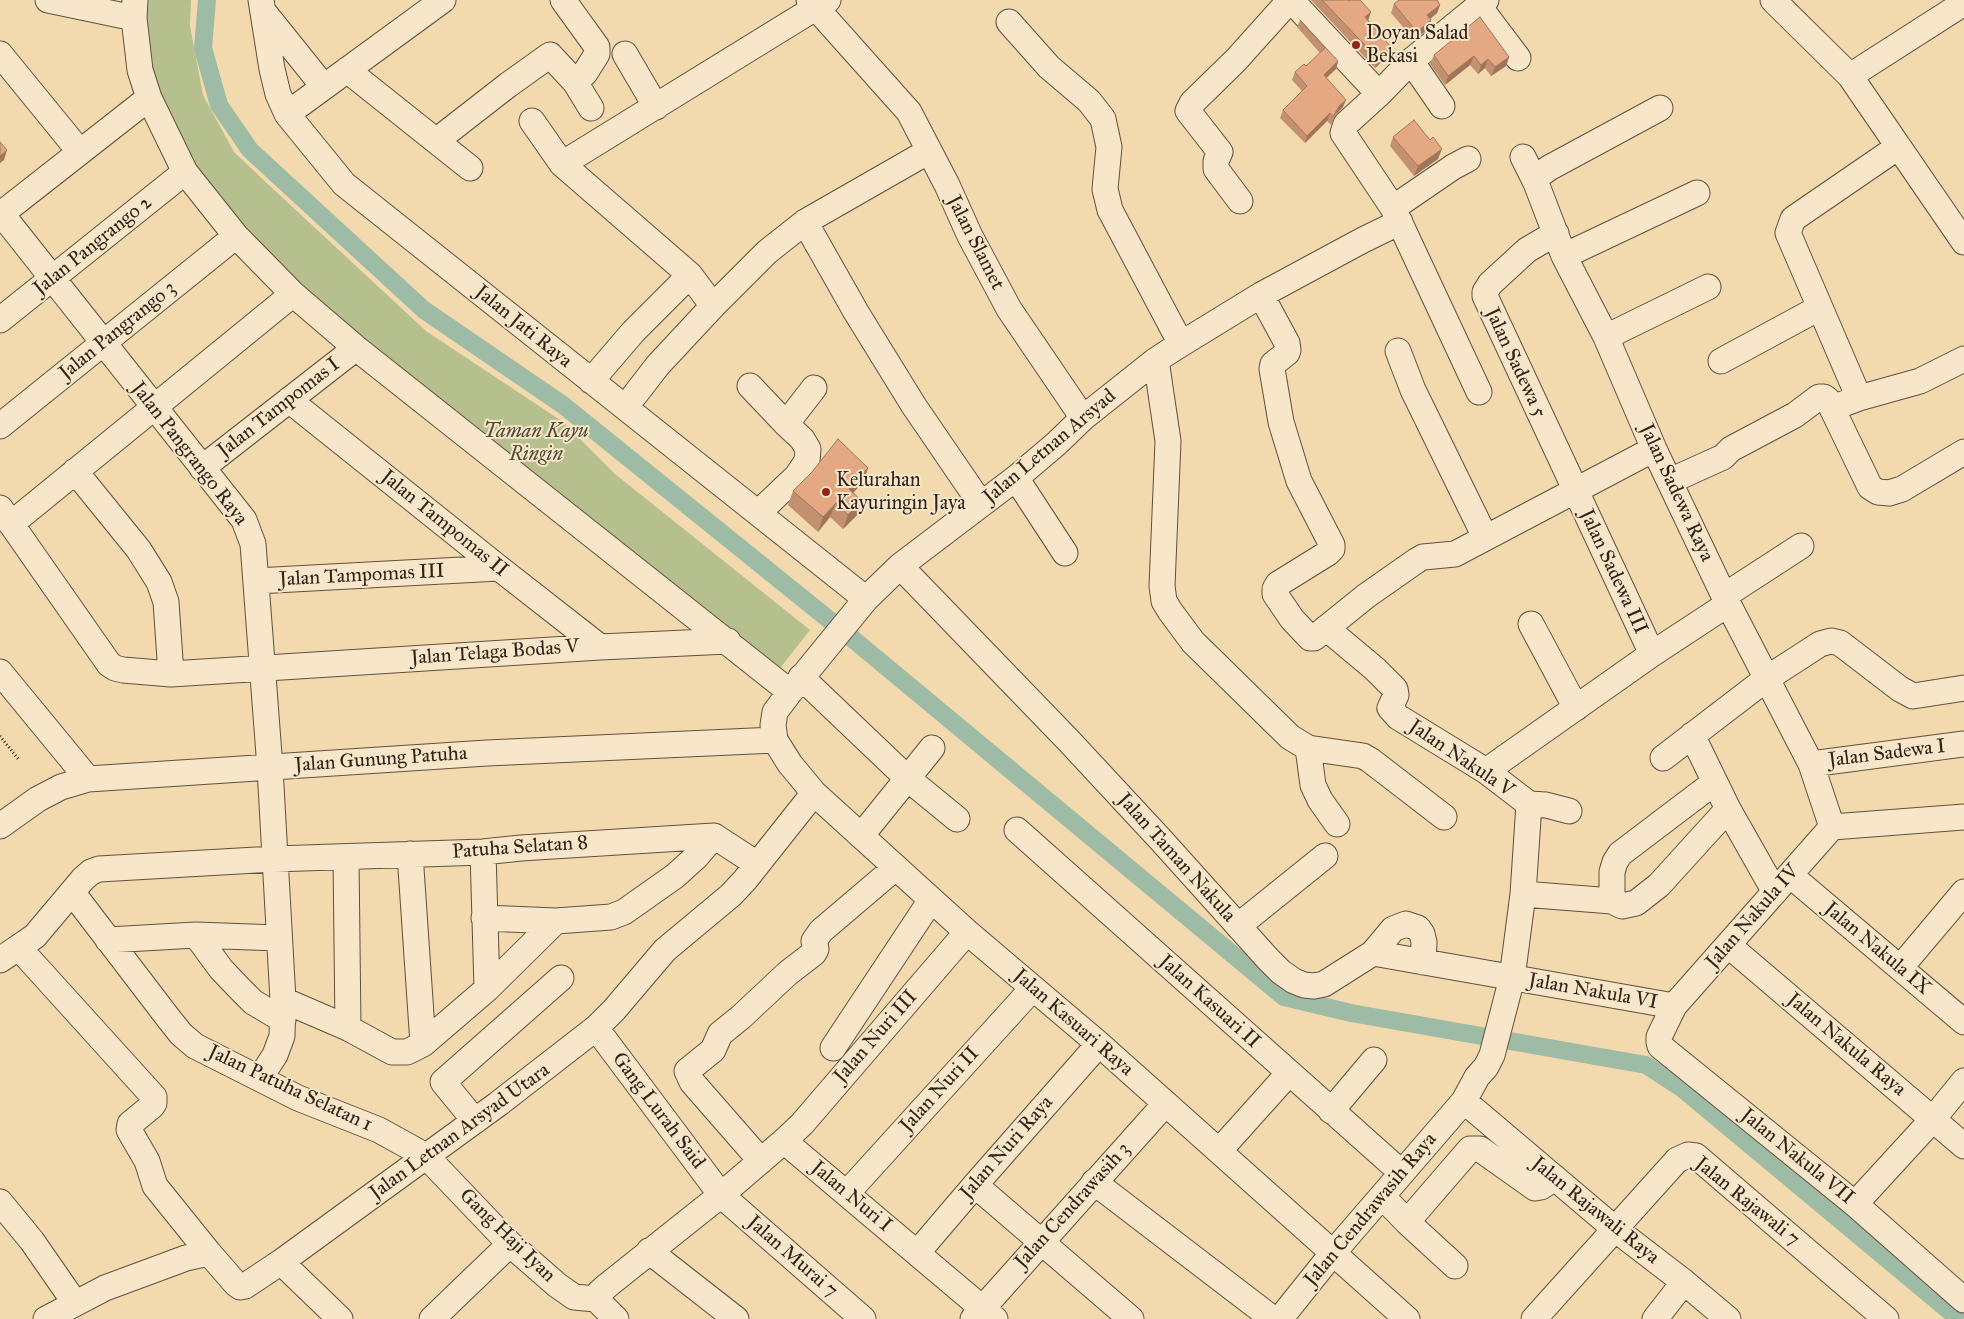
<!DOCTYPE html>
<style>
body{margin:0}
canvas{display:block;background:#f3d9ae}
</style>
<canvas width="1964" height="1319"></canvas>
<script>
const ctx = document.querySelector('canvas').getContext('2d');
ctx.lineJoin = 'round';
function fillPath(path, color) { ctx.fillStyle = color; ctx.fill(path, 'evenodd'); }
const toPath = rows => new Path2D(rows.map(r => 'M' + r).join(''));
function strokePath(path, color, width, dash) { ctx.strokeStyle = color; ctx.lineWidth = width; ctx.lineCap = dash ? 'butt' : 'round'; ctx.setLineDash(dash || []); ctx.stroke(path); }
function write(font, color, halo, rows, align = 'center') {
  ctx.font = font + ' "IM FELL Great Primer",serif'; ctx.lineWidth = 4; ctx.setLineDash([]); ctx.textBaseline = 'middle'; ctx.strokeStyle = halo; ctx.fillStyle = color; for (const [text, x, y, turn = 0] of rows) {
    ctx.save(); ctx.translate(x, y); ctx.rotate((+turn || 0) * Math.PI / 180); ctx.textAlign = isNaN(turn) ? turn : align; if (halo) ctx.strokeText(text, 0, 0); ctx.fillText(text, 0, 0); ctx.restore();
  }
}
const green = toPath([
 [138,0,191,0,190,26,203,95,234,152,270,186,426,331,563,422,615,474,810,630,777,672,351,339,232,226,152,95]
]);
const canal = toPath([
 [207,0,203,48,219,105,250,150,424,310,563,405,848,635,1284,997,1351,1013,1646,1065,1683,1089,1959,1319]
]);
const path = toPath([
 [0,736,19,760]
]);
const minor = toPath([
 [48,0,134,18],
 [135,0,134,18,140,70,149,98,185,172,236,236,293,294,356,348,790,692],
 [261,0,272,69,278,94,287,114,344,184,866,599],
 [809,0,909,112,947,185,970,236,1009,309,1083,418],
 [1291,0,1379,94],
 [1773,0,1850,76,1964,242],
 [1478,5,1518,58],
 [263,11,324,87],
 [1009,22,1049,67,1089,101,1103,119,1109,147,1105,189,1110,210,1181,344],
 [0,54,80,152],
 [625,54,656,107],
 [1411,61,1442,106],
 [347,70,470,168],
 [1850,76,1964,3],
 [575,82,591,108],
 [287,114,443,0],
 [532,121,562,164,690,275,713,306],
 [436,141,508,85,550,55,575,82,585,73,597,54,597,47,563,0],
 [1523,157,1536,183,1564,256,1606,337,1654,449,1724,596,1811,764,1832,827],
 [562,164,828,0],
 [1534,179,1549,168,1660,108],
 [1240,201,1216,169,1216,161,1220,152,1188,111,1192,103,1236,60,1290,0],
 [1393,208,1453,167,1468,159],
 [0,212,244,520,253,544,270,768,283,1000,282,1036,275,1055,260,1078],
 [1,214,149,98],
 [805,222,856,312,914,406,981,504],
 [1400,222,1363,240,1261,295,1181,344,1156,360,1083,418,1056,444,1016,478,900,566,866,599,790,692,775,712,773,725,775,740,790,764,814,793,967,932,1099,1044,1407,1319],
 [1556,233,1527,250,1490,284,1485,292,1485,296,1652,654],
 [1564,256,1697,193],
 [1261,295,1287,343,1288,350,1287,353,1273,364,1272,369,1281,422,1299,481,1332,545,1332,549,1328,553,1278,584,1275,589,1275,594,1292,619,1310,638,1314,638,1366,596,1416,561,1423,557,1455,554,1654,449],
 [0,320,185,172],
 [1606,337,1708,287],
 [1398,351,1413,390,1485,537],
 [1156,360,1168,441,1162,586,1164,601,1170,611,1193,642,1290,737,1308,748,1363,756,1370,760,1444,817],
 [1721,361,1819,308],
 [591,381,633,332,690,275],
 [750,386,786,424],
 [1479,392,1393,208,1343,133,1346,124,1379,94,1411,61,1486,0],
 [634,396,658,365,713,306,767,252,805,222,929,151],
 [1859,398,1788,233,1793,219,1898,147],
 [289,400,499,568,600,647],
 [1843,404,1859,398,1920,381,1964,359],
 [0,426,236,236],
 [202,468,356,348],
 [75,471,139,550,159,582,166,602,171,674],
 [1016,478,1065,553],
 [1670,481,1723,457,1731,449,1795,415,1819,397,1824,397,1828,400,1870,487,1878,492,1889,493,1902,489,1964,452],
 [0,508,109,664,115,668,123,670,171,674,600,647,728,641],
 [758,513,797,476,807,461,808,449,802,439,786,424,814,388],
 [11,524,293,294],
 [900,566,1069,741,1161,840,1268,959,1281,972,1294,981,1304,985,1314,986,1324,984,1373,953,1393,929,1406,924,1418,928,1422,934,1424,942,1423,962],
 [256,581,499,568],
 [1724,596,1801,546],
 [1531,624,1576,708],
 [1326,628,1375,669,1395,689,1396,695,1390,708,1398,717,1486,771,1529,804],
 [0,672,88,779],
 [801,677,907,778,957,819],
 [1692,735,1728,809,1775,892],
 [1308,748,1313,785,1320,800,1337,824],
 [1663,758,1766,679,1820,644,1831,641,1840,643,1900,689,1913,696,1964,688],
 [1811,764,1964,744],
 [1486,771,1652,654,1728,604],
 [1529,804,1546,805,1569,811],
 [0,826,38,799,61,787,88,779,487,753,775,740],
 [1832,827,1674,1006,1659,1037,1659,1042,1660,1046,1855,1204,1964,1300],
 [1832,827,1964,817],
 [1017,830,1402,1173],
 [861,836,932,748],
 [483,852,487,989],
 [410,854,423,1044],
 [346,857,348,1028],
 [1790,875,1964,1022],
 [72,892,169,1019,181,1034,195,1046,298,1098,379,1130,426,1156,510,1244,557,1285,574,1297,596,1299],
 [1523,894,1612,901,1622,906,1636,903,1659,885,1728,809],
 [1612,901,1612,872,1615,862,1620,854,1715,782],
 [484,918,556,921,611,917,624,912,675,876,696,857,714,836],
 [1238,926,1325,856],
 [196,935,221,969,240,989,253,1002,283,1020],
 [108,940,196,935,278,938],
 [1728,945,1964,1146],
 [19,948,154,1097,154,1103,152,1106,130,1124,129,1130,147,1161,155,1186,209,1253],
 [1373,953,1674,1006],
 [0,960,35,936,83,879,91,872,99,869,274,859,483,852,521,848,714,836,757,864],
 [1900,968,1964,892],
 [283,1000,348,1028,392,1052,407,1052,423,1044,487,989,556,921],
 [596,1028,721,1195,863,1319],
 [833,1048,931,900],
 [1464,1101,1615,1229,1684,1282,1728,1319],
 [1331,1111,1374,1060],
 [475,1121,443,1082,561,978],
 [784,1141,995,1319],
 [1219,1151,1289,1073],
 [761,1161,692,1082,687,1071,713,1050,720,1034,741,1017,788,973,814,953,816,949,814,941,821,931,895,868],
 [1094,1182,1273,1319],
 [975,1185,1131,1319],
 [847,1193,1033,988],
 [1382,1196,1407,1222,1470,1149,1480,1149,1535,1188,1541,1187,1555,1178],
 [0,1202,32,1241,75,1303],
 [1855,1204,1933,1119,1964,1081],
 [1407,1222,1455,1266],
 [649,1251,736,1319],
 [917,1253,975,1185,1099,1044],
 [281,1262,340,1319],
 [596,1299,600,1292,608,1285,721,1195,784,1141,802,1124,967,932],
 [596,1299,616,1319],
 [46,1319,105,1288,186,1258,209,1253,236,1284,240,1287,245,1286,281,1262,498,1104,596,1028,614,1010,665,950,731,895,745,880,814,793],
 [432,1319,510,1244],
 [973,1319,1165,1104],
 [1280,1319,1332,1254,1464,1101,1477,1077,1486,1067,1492,1055,1512,978,1523,894,1529,804],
 [1534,1319,1677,1160,1688,1155,1696,1156,1886,1319],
 [1655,1319,1684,1282]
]);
const wall = toPath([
 [1311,0,1348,0,1368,20,1388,56,1375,68],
 [1394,4,1440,5,1437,13,1430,19,1431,20,1428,29,1414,40,1391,13],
 [1300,20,1338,61,1336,69,1326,78,1343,107,1336,114,1331,125,1327,121,1305,143,1280,118,1283,110,1302,91,1292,80,1295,72,1306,66,1320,53,1297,27],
 [1434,55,1509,57,1506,66,1491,76,1485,68,1478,74,1470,65,1445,85,1430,64],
 [1393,137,1438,159,1414,176,1390,146],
 [868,468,863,482,853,493,857,515,843,529,830,517,818,532,788,505,793,491]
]);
const shadedWall = toPath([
 [1440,5,1437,13,1424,24,1427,15],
 [1371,12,1368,21,1365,17],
 [1431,20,1428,29,1414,40,1417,32],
 [1391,47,1388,56,1375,68,1378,59],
 [1474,56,1470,65,1445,85,1448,76],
 [1509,57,1506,66,1491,76,1495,67],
 [1488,59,1485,68,1478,74,1481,65],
 [1338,61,1336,69,1321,83,1324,75],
 [1346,100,1343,107,1336,114,1331,125,1339,106],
 [1330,113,1327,121,1305,143,1307,136],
 [1442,149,1438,159,1414,176,1418,166],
 [7,150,4,160,0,163,0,156],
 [868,468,863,482,844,503,849,489],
 [862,501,857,515,843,529,848,515],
 [836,503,830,517,818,532,823,517]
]);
const building = toPath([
 [1322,0,1348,0,1349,1,1351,0,1360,0,1371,12,1365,17,1391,47,1378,59,1322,0],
 [1399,0,1437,0,1440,5,1427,15,1431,20,1417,32,1394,4,1399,0],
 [1480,17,1509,57,1495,67,1488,59,1481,65,1474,56,1448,76,1434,55,1480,17],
 [1300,20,1338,61,1324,75,1346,100,1339,106,1333,117,1330,113,1307,136,1283,110,1307,86,1295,72,1304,64,1306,66,1325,48,1300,20],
 [1414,120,1430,140,1433,137,1442,149,1418,166,1393,137,1414,120],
 [0,142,7,150,0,156,0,142],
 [838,439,868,468,849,489,862,501,848,515,836,503,823,517,793,491,812,472,838,439]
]);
const markers = [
 [1356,45,5,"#8f2418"],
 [826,492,5,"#8f2418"]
];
const poiNames = [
 ["Doyan Salad",1366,34],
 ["Bekasi",1366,57],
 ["Kelurahan",836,481],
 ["Kayuringin Jaya",836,504]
];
const streetNames = [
 ["Jalan Slamet",975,243,63],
 ["Jalan Pangrango 2",93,246,-39],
 ["Jalan Jati Raya",523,327,39],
 ["Jalan Pangrango 3",118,331,-39],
 ["Jalan Sadewa 5",1515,363,65],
 ["Jalan Tampomas I",279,408,-38],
 ["Jalan Letnan Arsyad",1050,447,-40],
 ["Jalan Pangrango Raya",189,454,52],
 ["Jalan Sadewa Raya",1676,493,65],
 ["Jalan Tampomas II",444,524,39],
 ["Jalan Sadewa III",1613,572,65],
 ["Jalan Tampomas III",362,576,-3],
 ["Jalan Telaga Bodas V",495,653,-4],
 ["Jalan Sadewa I",1887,754,-7],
 ["Jalan Nakula V",1461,759,34],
 ["Jalan Gunung Patuha",381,760,-4],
 ["Patuha Selatan 8",520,848,-4],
 ["Jalan Taman Nakula",1176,858,48],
 ["Jalan Nakula IV",1753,917,-49],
 ["Jalan Nakula IX",1877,949,40],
 ["Jalan Nakula VI",1593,992,10],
 ["Jalan Kasuari II",1209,1002,42],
 ["Jalan Kasuari Raya",1073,1023,41],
 ["Jalan Nuri III",876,1037,-49],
 ["Jalan Nakula Raya",1846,1045,40],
 ["Jalan Patuha Selatan 1",290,1089,25],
 ["Jalan Nuri II",940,1090,-48],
 ["Gang Lurah Said",658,1111,53],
 ["Jalan Letnan Arsyad Utara",460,1132,-36],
 ["Jalan Nuri Raya",1007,1148,-49],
 ["Jalan Nakula VII",1797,1157,39],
 ["Jalan Nuri I",851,1197,40],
 ["Jalan Rajawali 7",1747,1202,39],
 ["Jalan Cendrawasih 3",1073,1206,-48],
 ["Jalan Cendrawasih Raya",1371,1210,-50],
 ["Jalan Rajawali Raya",1595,1211,39],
 ["Gang Haji Iyan",507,1236,44],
 ["Jalan Murai 7",792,1257,41]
];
const parkNames = [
 ["Taman Kayu",536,432],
 ["Ringin",536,455]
];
fillPath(green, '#b6c08e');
strokePath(canal, '#9dbba5', 18);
strokePath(minor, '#61503d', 27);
strokePath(path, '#302317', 3, [1, 2.5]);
strokePath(minor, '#f7e6ca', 25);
fillPath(wall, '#c49170');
fillPath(shadedWall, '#a0765b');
fillPath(building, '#e4a982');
strokePath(building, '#a0765b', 1);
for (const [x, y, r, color] of markers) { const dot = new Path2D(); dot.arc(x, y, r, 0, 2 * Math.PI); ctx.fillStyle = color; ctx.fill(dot); strokePath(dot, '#f7e6ca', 2); }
write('20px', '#302317', '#f7e6ca', poiNames, 'left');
write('20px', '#302317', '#f7e6ca', streetNames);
write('italic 20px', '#524a35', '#f7e6ca', parkNames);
</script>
